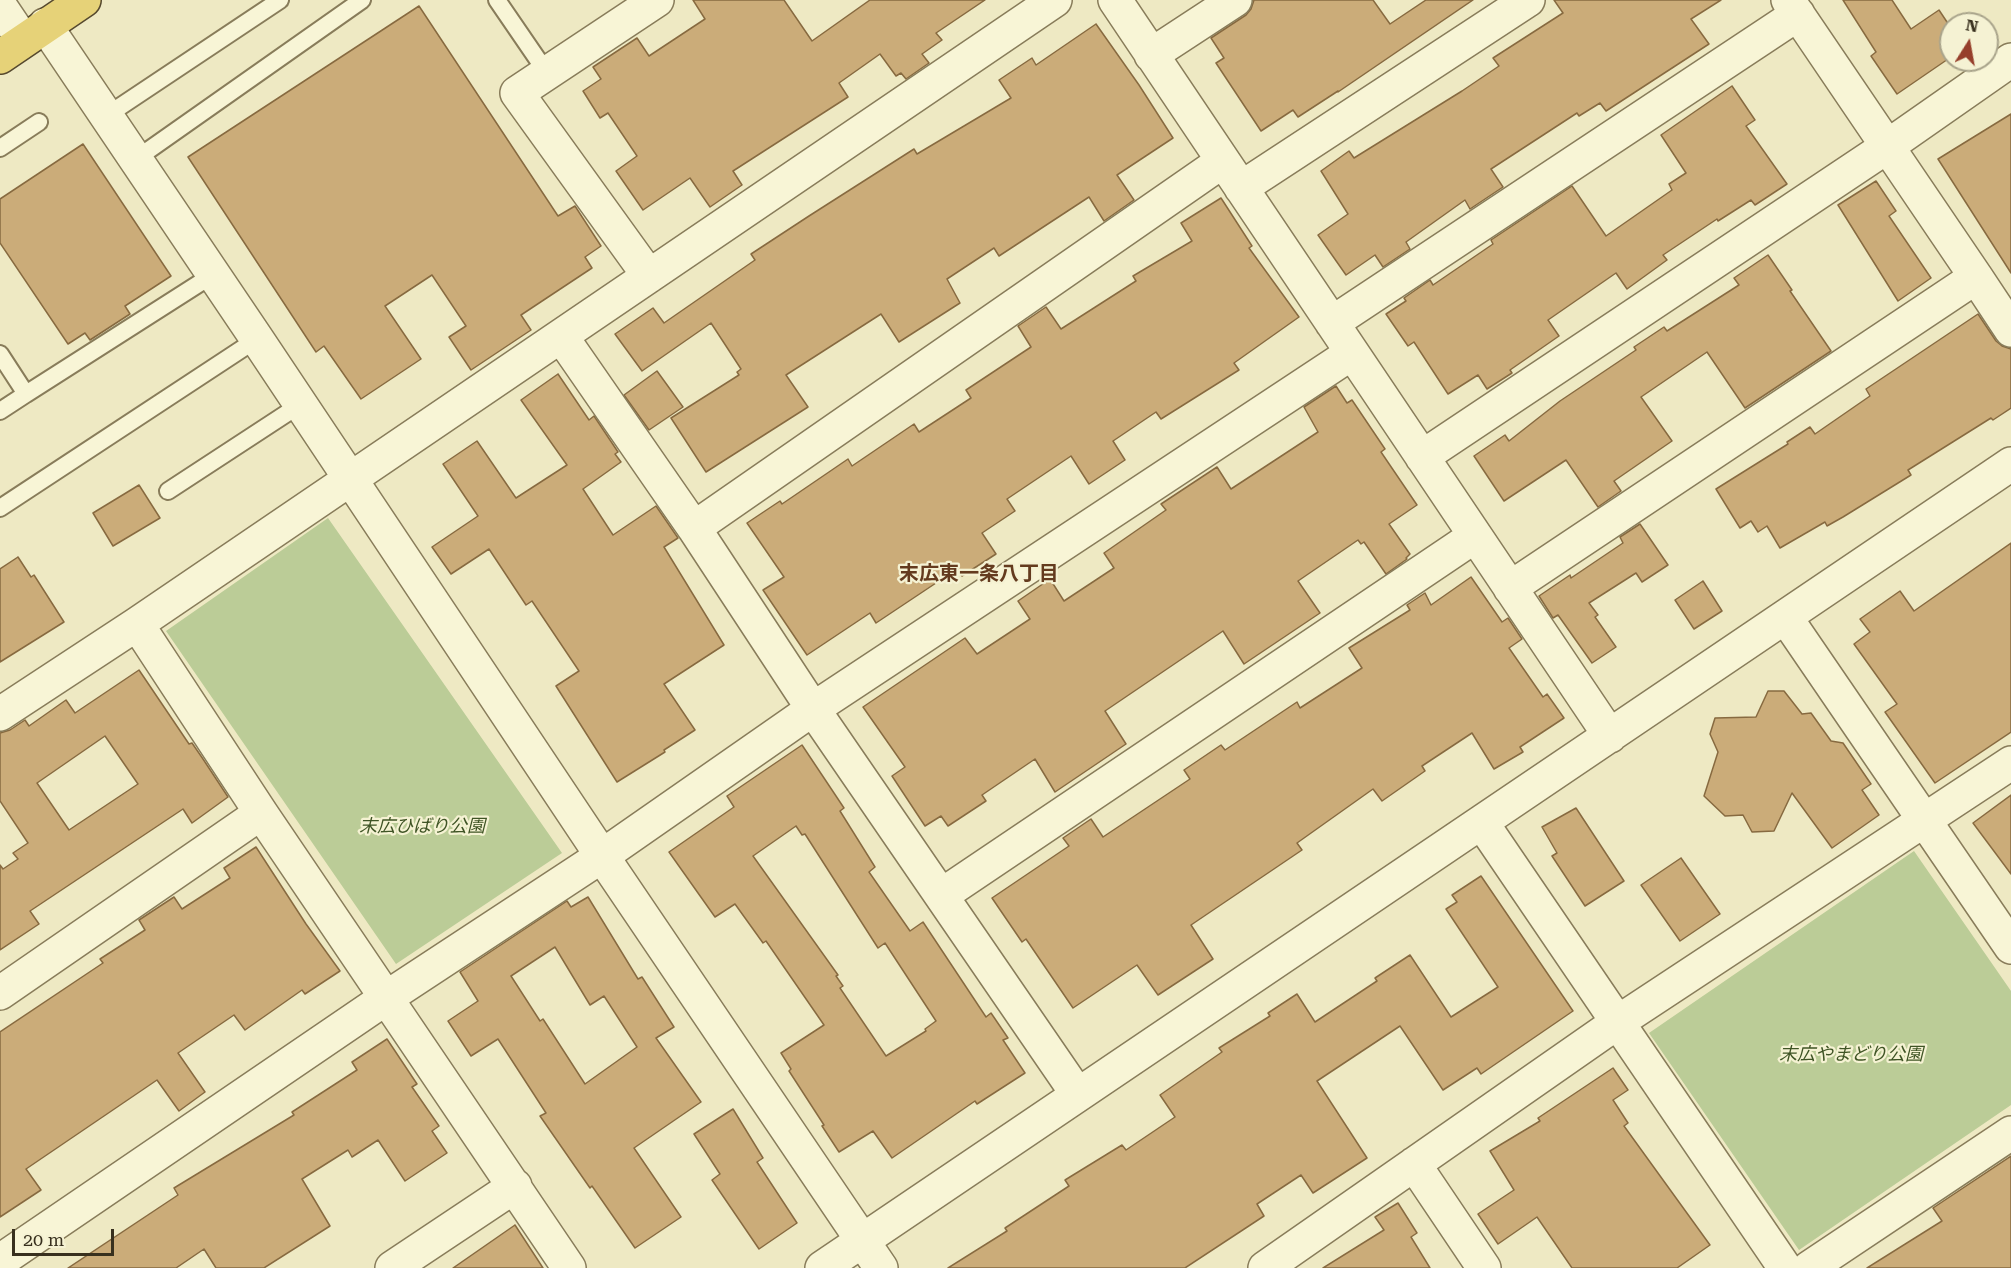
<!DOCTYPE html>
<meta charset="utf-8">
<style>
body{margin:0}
#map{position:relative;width:2011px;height:1268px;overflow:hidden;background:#eee9c3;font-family:"Roboto Serif",serif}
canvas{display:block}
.north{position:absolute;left:1939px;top:12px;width:60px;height:60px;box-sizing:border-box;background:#f5f2d3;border:2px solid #a9a48b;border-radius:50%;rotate:11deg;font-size:16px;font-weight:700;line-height:24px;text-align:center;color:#38301e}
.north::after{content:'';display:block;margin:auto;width:21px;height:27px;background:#963f2b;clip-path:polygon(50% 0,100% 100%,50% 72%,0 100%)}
.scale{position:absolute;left:12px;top:1229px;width:102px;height:27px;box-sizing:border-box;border:3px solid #38301e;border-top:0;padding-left:8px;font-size:18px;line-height:21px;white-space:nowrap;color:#38301e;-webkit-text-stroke:4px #f5f2d3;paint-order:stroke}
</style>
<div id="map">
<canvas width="2011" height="1268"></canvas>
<div class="north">N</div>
<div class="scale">20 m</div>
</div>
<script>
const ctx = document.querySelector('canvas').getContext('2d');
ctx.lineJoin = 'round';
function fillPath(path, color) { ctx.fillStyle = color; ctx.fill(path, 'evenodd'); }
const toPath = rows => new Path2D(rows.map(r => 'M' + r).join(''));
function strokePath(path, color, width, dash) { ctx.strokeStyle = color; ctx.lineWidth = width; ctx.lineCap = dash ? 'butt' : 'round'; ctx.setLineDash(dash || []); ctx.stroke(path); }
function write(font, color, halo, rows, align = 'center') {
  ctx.font = font + ' "Roboto Serif","Noto Sans JP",serif'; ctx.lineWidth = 4.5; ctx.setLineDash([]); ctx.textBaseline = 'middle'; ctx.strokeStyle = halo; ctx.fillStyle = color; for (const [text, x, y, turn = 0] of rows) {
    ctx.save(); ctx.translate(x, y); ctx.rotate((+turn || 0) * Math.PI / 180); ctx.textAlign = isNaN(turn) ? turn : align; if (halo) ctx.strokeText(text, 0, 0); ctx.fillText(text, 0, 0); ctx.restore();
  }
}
const green = toPath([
 [328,518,562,853,396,964,166,631],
 [1914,851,2011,991,2011,1105,1799,1250,1649,1033]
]);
const building = toPath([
 [693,0,784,0,812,41,870,0,985,0,936,33,942,40,922,54,929,63,906,79,901,73,896,76,880,54,839,83,848,97,733,171,742,185,710,207,690,178,643,210,616,171,637,156,608,113,600,118,583,91,601,79,593,67,637,38,649,56,705,19,693,0],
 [1254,0,1373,0,1390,24,1426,0,1473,0,1338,92,1338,91,1298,117,1293,110,1261,131,1216,63,1224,58,1211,38,1246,15,1251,9,1254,0],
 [1554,0,1721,0,1691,19,1709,44,1606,111,1600,103,1579,116,1577,113,1491,169,1503,187,1470,209,1465,200,1406,242,1410,249,1383,267,1375,255,1346,275,1318,235,1348,214,1321,171,1349,151,1354,158,1462,91,1499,66,1493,58,1563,13,1554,0],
 [1843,0,1892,0,1911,29,1939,10,1951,28,1951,57,1897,94,1871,56,1876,52,1843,0],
 [419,6,558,216,575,206,601,246,585,257,592,268,521,315,531,330,471,370,449,337,466,326,432,275,385,306,421,359,361,399,324,346,316,352,188,157,419,6],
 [1096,24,1139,85,1173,138,1117,175,1134,200,1104,221,1089,197,999,256,994,248,947,279,960,303,899,342,881,314,786,375,808,407,706,472,671,418,739,375,737,372,741,369,711,323,642,371,615,334,653,308,664,323,755,260,751,254,809,216,914,149,917,154,1011,98,999,80,1032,58,1036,65,1096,24],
 [1732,86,1755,120,1746,126,1787,184,1755,205,1751,200,1718,221,1717,219,1663,255,1667,260,1627,289,1616,273,1548,320,1559,336,1510,370,1512,373,1487,389,1478,375,1448,394,1414,342,1408,346,1386,314,1406,301,1404,298,1430,280,1433,285,1493,244,1491,240,1572,186,1606,236,1672,190,1669,184,1686,173,1661,135,1732,86],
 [2011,114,2011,273,1938,159,2011,114],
 [83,144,171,276,125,306,130,314,90,340,85,333,68,344,0,243,0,199,83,144],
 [1876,181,1896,211,1889,216,1931,278,1898,301,1838,205,1876,181],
 [1221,198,1252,246,1249,248,1299,317,1234,363,1239,370,1161,419,1156,412,1113,441,1125,460,1089,484,1071,456,1007,499,1015,511,982,533,996,554,962,576,957,569,876,623,870,613,807,655,763,590,784,577,747,523,780,501,782,504,848,459,852,466,914,424,919,432,971,398,966,390,1031,347,1018,326,1046,307,1061,329,1136,281,1133,276,1192,241,1181,223,1221,198],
 [1768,255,1792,290,1790,291,1831,351,1745,408,1707,352,1641,397,1672,441,1614,481,1621,491,1598,507,1566,460,1504,501,1474,456,1505,435,1509,441,1560,401,1636,350,1634,347,1664,327,1667,331,1739,285,1734,278,1768,255],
 [1978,314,1996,341,2002,346,2011,349,2011,408,1993,420,1991,418,1908,470,1911,475,1843,517,1827,526,1825,522,1780,548,1767,526,1758,532,1751,521,1740,528,1716,489,1788,444,1787,442,1810,427,1815,434,1870,396,1866,389,1978,314],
 [657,371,683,407,649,430,624,395,657,371],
 [558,374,589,420,594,416,618,452,615,454,621,462,583,489,613,535,656,506,678,538,664,547,724,645,664,684,695,730,664,750,665,752,617,782,556,686,579,671,532,601,526,605,489,549,451,574,432,547,478,516,443,464,477,441,516,498,567,465,521,400,558,374],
 [1336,386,1347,403,1352,400,1385,449,1381,452,1417,505,1389,524,1410,554,1406,558,1407,559,1386,574,1364,542,1361,544,1358,540,1298,581,1320,613,1244,664,1223,631,1105,711,1126,744,1055,792,1035,759,982,795,986,801,948,826,941,816,925,826,892,776,905,767,863,707,965,638,977,654,1030,619,1018,601,1050,579,1064,601,1114,568,1104,553,1166,510,1161,504,1217,467,1231,489,1318,432,1304,407,1336,386],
 [139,485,160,518,113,546,93,513,139,485],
 [1640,524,1668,565,1642,582,1636,573,1589,603,1598,615,1595,617,1616,647,1592,663,1558,615,1553,618,1539,596,1570,575,1571,578,1623,543,1620,537,1640,524],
 [2011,543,2011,732,1935,783,1885,712,1897,704,1854,644,1870,632,1860,619,1900,591,1914,611,2011,543],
 [18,557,31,577,34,575,64,622,0,662,0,569,18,557],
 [1471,577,1502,622,1508,618,1522,639,1509,648,1543,697,1547,694,1564,718,1520,747,1523,752,1494,769,1472,733,1422,766,1425,771,1382,801,1373,789,1297,843,1302,850,1191,925,1213,959,1158,995,1137,965,1073,1008,1026,939,1022,942,992,898,1069,846,1063,838,1091,819,1103,837,1190,779,1184,770,1221,745,1225,750,1297,702,1300,708,1362,668,1349,648,1410,610,1407,605,1425,593,1431,605,1471,577],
 [1703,581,1722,611,1694,629,1675,600,1703,581],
 [139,670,189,744,192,743,203,759,228,797,192,823,183,809,30,911,39,924,0,950,0,865,3,869,18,859,13,853,28,843,0,801,0,733,10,730,25,720,29,726,66,700,75,713,139,670],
 [105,736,138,784,69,830,37,783,105,736],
 [1768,691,1784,691,1802,714,1811,713,1831,741,1843,743,1871,784,1862,790,1879,815,1832,848,1792,793,1774,831,1752,832,1743,815,1725,816,1704,796,1718,752,1710,734,1715,718,1756,717,1768,691],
 [802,745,844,808,840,811,875,867,869,872,910,931,923,922,986,1017,991,1013,1008,1038,1003,1040,1025,1073,977,1104,975,1101,892,1158,873,1131,839,1152,822,1126,824,1125,789,1071,791,1069,781,1053,824,1025,766,941,763,943,735,904,715,917,669,852,734,807,727,796,802,745],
 [796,826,802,835,805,834,878,948,885,943,936,1021,925,1029,926,1031,886,1056,840,988,843,986,836,976,838,975,753,856,796,826],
 [2011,795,2011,874,1973,823,2011,795],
 [1576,808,1624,881,1585,906,1552,856,1557,853,1542,827,1576,808],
 [256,847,306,924,340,971,305,994,302,990,245,1030,234,1015,178,1053,205,1092,179,1111,157,1080,26,1169,41,1190,0,1217,0,1032,103,963,100,959,145,930,139,920,174,897,182,909,230,878,224,868,256,847],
 [1681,858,1720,914,1680,941,1641,885,1681,858],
 [1481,876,1573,1011,1481,1074,1477,1068,1443,1090,1400,1026,1317,1081,1367,1158,1313,1193,1301,1175,1257,1204,1264,1216,1185,1268,948,1268,1007,1231,1005,1228,1069,1186,1065,1180,1122,1145,1126,1150,1175,1117,1160,1095,1222,1052,1219,1048,1270,1016,1268,1013,1297,994,1315,1022,1377,981,1375,978,1410,955,1451,1017,1498,987,1446,909,1457,902,1452,895,1481,876],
 [588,897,638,979,642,977,674,1027,656,1038,701,1102,634,1148,681,1217,635,1248,592,1186,590,1188,540,1116,546,1113,498,1039,471,1056,448,1021,478,1001,460,972,567,901,571,907,588,897],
 [555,947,590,1005,604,996,637,1047,585,1084,543,1019,540,1021,511,976,555,947],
 [387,1039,417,1084,412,1087,439,1126,432,1131,447,1153,405,1181,378,1140,352,1157,348,1150,302,1179,330,1226,264,1268,216,1268,204,1249,176,1268,68,1268,178,1195,174,1188,294,1115,292,1112,357,1070,352,1062,387,1039],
 [1613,1068,1628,1090,1613,1100,1628,1123,1624,1126,1710,1245,1677,1268,1572,1268,1537,1217,1498,1244,1478,1214,1514,1190,1490,1151,1540,1121,1538,1118,1613,1068],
 [733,1109,763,1158,757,1162,797,1223,759,1249,712,1180,720,1174,694,1134,733,1109],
 [2011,1156,2011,1268,1867,1268,1942,1221,1933,1208,2011,1156],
 [1398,1203,1417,1233,1411,1237,1430,1268,1323,1268,1384,1230,1375,1217,1398,1203],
 [515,1225,543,1268,453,1268,515,1225]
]);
const service = toPath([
 [497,0,547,73],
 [106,116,280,0],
 [0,148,39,122],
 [136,159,362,0],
 [0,354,26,394,214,274],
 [0,411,26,394],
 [168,491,301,404],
 [0,508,257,339]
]);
const minor = toPath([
 [1115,0,1610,736],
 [1788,0,1976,277,2011,330],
 [0,6,23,40],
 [45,25,257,339,602,856,881,1268],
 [1151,55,1235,0],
 [1241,188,1528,0],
 [649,276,517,93,657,0],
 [1332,323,1798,14],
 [561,336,694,528,813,709,1078,1095],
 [1422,457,1888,146,2011,60],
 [694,528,1223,161],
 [1510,588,1976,277],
 [1786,618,2011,947],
 [137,624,261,813,569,1268],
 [0,714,137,624,1055,0],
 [1482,823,1785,1268],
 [942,895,1475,536],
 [0,993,261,813],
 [1414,1164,1484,1268],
 [0,1261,386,998,602,856,813,709,1352,353],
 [392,1268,515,1186],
 [822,1268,2011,464],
 [1265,1268,1618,1022,2011,763],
 [1809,1268,2011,1133]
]);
const trunk = toPath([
 [0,57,84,0]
]);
const parkNames = [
 ["末広ひばり公園",422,827],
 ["末広やまどり公園",1851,1055]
];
const neighbourhoodNames = [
 ["末広東一条八丁目",979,574]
];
fillPath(green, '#bbcc97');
fillPath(building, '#cbac79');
strokePath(building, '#876a40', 1.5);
strokePath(service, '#887c5a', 20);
strokePath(minor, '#887c5a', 36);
strokePath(trunk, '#56492e', 36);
strokePath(service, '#f8f5d6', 16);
strokePath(minor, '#f8f5d6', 33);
strokePath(trunk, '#e6d278', 33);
write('italic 18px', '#3f5425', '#f5f2d3', parkNames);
write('bold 20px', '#643b1e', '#f5f2d3', neighbourhoodNames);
</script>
